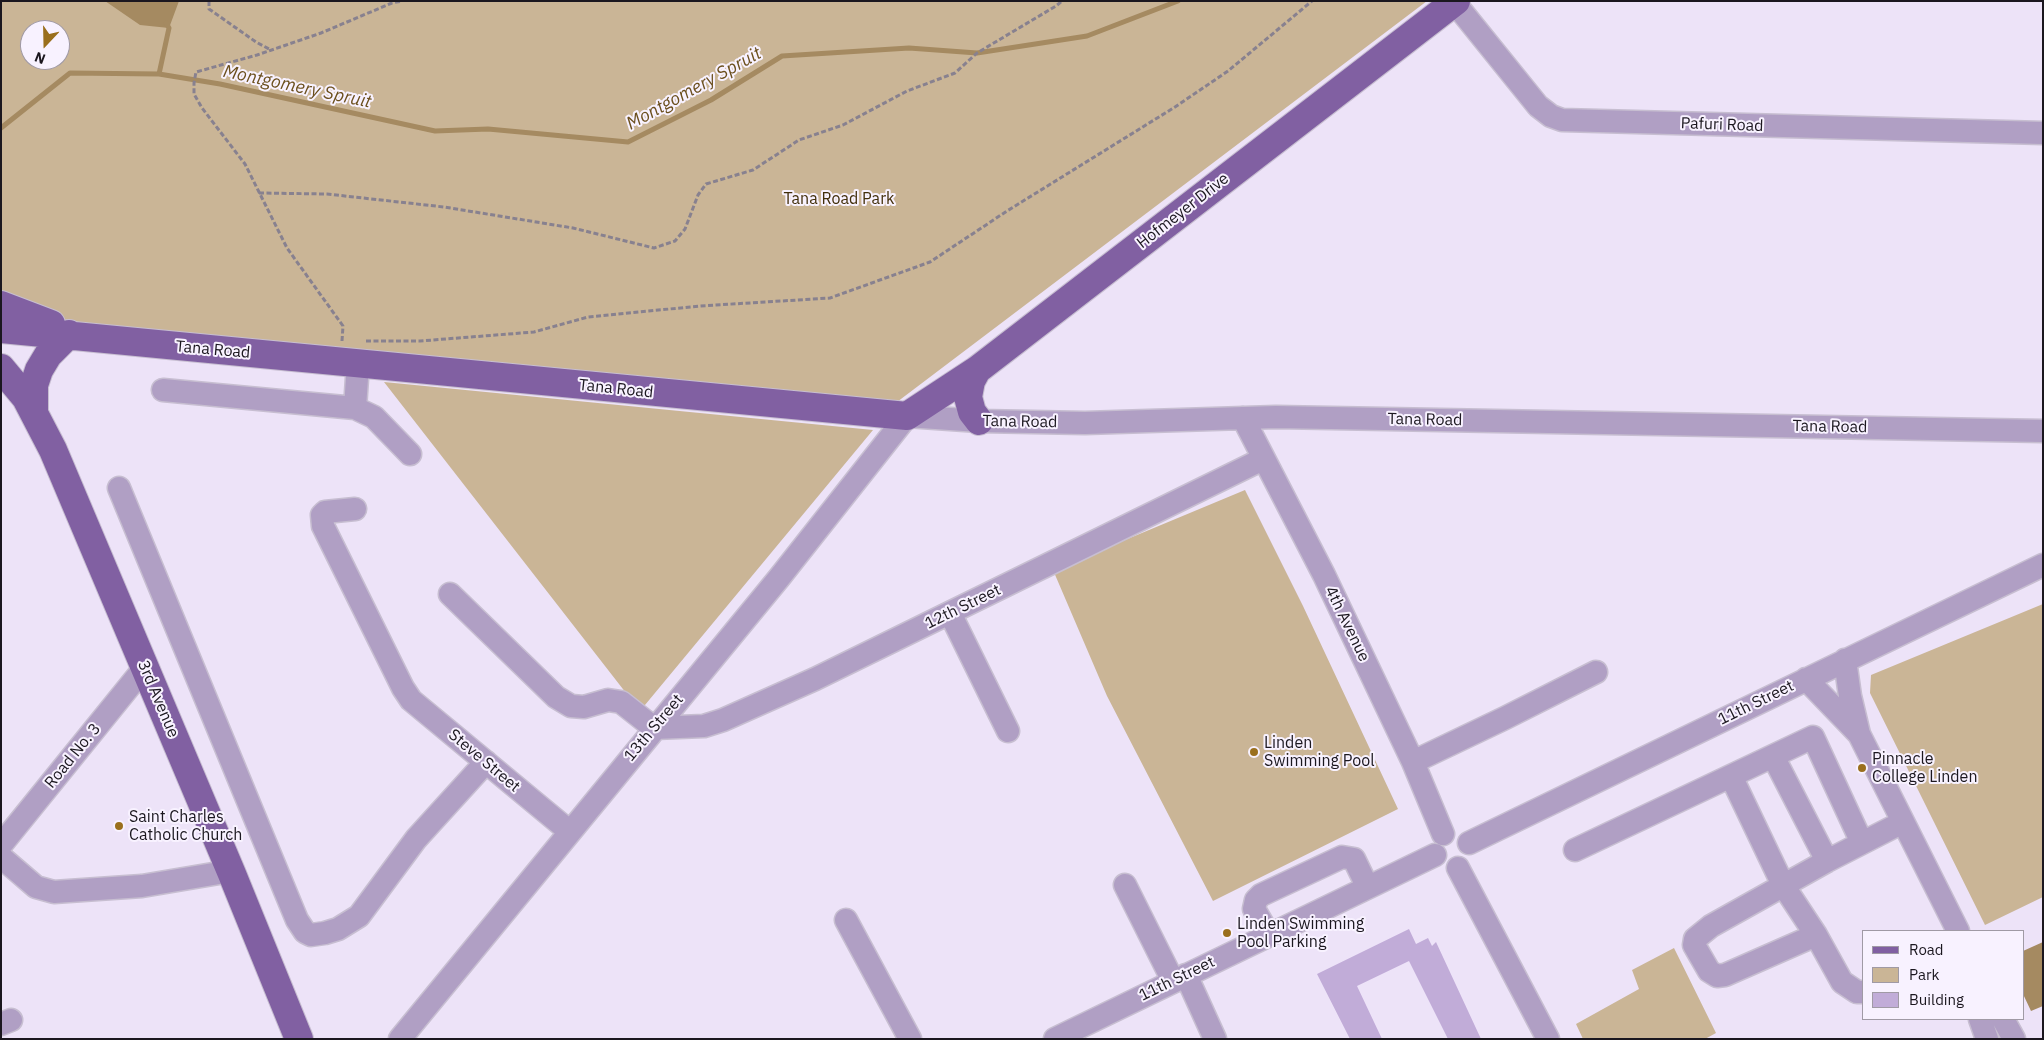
<!DOCTYPE html>
<style>
body{margin:0}
#map{position:relative;width:2044px;height:1040px;overflow:hidden;background:#ede3f8;font-family:"IBM Plex Sans",sans-serif}
canvas{display:block}
.frame{position:absolute;inset:0;border:2px solid #1b171f;pointer-events:none}
.legend{position:absolute;left:1862px;top:930px;width:162px;height:90px;box-sizing:border-box;background:#f8f2ff;border:1px solid #a09aa5;margin:0;padding:6px 9px;list-style:none;font-size:15px;color:#1b171f}
.legend li{display:flex;align-items:center;gap:10px;height:25px}
.legend b{width:25px;border:1px solid #a09aa5}
.north{position:absolute;left:20px;top:20px;width:50px;height:50px;box-sizing:border-box;background:#f8f2ff;border:1px solid #a09aa5;border-radius:50%;rotate:201deg;font-size:14px;font-weight:700;line-height:20px;text-align:center;color:#1b171f}
.north::after{content:'';display:block;margin:auto;width:18px;height:22px;background:#9a6f1d;clip-path:polygon(50% 0,100% 100%,50% 72%,0 100%)}
</style>
<div id="map">
<canvas width="2044" height="1040"></canvas>
<div class="frame"></div>
<ul class="legend">
<li><b style="height:6px;background:#8160a2"></b>Road</li>
<li><b style="height:14px;background:#cab596"></b>Park</li>
<li><b style="height:14px;background:#c1acd8"></b>Building</li>
</ul>
<div class="north">N</div>
</div>
<script>
const ctx = document.querySelector('canvas').getContext('2d');
ctx.lineJoin = 'round';
function fillPath(path, color) { ctx.fillStyle = color; ctx.fill(path, 'evenodd'); }
const toPath = rows => new Path2D(rows.map(r => 'M' + r).join(''));
function strokePath(path, color, width, dash) { ctx.strokeStyle = color; ctx.lineWidth = width; ctx.lineCap = dash ? 'butt' : 'round'; ctx.setLineDash(dash || []); ctx.stroke(path); }
function write(font, color, halo, rows, align = 'center') {
  ctx.font = font + ' "IBM Plex Sans",sans-serif'; ctx.lineWidth = 4; ctx.setLineDash([]); ctx.textBaseline = 'middle'; ctx.strokeStyle = halo; ctx.fillStyle = color; for (const [text, x, y, turn = 0] of rows) {
    ctx.save(); ctx.translate(x, y); ctx.rotate((+turn || 0) * Math.PI / 180); ctx.textAlign = isNaN(turn) ? turn : align; if (halo) ctx.strokeText(text, 0, 0); ctx.fillText(text, 0, 0); ctx.restore();
  }
}
const green = toPath([
 [1,1,1427,1,897,402,342,353,1,313],
 [30,30,60,30,60,60,30,60],
 [384,382,873,430,640,711],
 [1245,490,1303,606,1398,809,1213,901,1107,696,1053,570],
 [2043,604,2043,897,1985,925,1870,693,1871,675],
 [1674,948,1716,1033,1705,1039,1583,1039,1576,1024,1639,989,1632,970]
]);
const water = toPath([
 [105,1,179,1,169,28,140,25],
 [2043,942,2043,1006,2031,1011,2023,994,2023,951]
]);
const stream = toPath([
 [159,74,220,84,435,131,488,129,628,142,711,100,782,56,909,48,977,53,1087,36,1178,1],
 [1,128,70,73,159,74,169,28,166,23]
]);
const building = toPath([
 [1409,929,1416,944,1428,938,1432,946,1436,942,1481,1039,1448,1039,1409,961,1357,986,1382,1039,1350,1039,1317,974]
]);
const path = toPath([
 [209,1,209,9,256,42,271,50],
 [259,193,327,194,444,207,573,228,654,248,675,241,685,229,698,195,706,184,753,170,799,140,843,125,907,91,955,73,977,53,1056,6,1062,1],
 [342,341,343,326,287,248,245,164,202,108,194,94,194,83,196,72,257,55,321,33,392,3,402,1],
 [366,341,420,341,534,332,588,317,700,306,830,298,930,262,1007,211,1175,107,1228,71,1312,1]
]);
const minor = toPath([
 [1454,2,1538,106,1551,116,1562,120,2043,133],
 [163,390,355,408,374,417,410,454],
 [355,408,358,363],
 [1243,418,1324,575,1413,762,1443,834],
 [119,488,297,920,305,932,311,935,325,933,338,929,359,916,416,839,486,762],
 [355,509,325,512,322,515,323,526,403,688,411,700,569,831],
 [450,594,556,697,571,706,584,707,608,700,621,702,654,728,704,726,723,720,815,679,1263,459],
 [950,613,1008,731],
 [1845,660,1850,696,1859,734,1958,931],
 [1806,679,1858,733],
 [1773,756,1827,861],
 [1413,762,1505,718,1596,672],
 [1731,776,1783,885,1816,935,1842,982,1857,992,1863,992],
 [1469,843,2043,565],
 [1,845,145,667],
 [1575,850,1813,737,1862,843],
 [1,857,36,887,54,892,142,886,231,871],
 [1458,868,1548,1039],
 [1125,885,1173,981],
 [846,920,910,1039],
 [1269,935,1254,909,1256,900,1261,895,1342,857,1354,859,1367,886],
 [1816,935,1725,975,1717,976,1709,971,1694,945,1695,939,1711,926,1827,861,1903,822],
 [1186,975,1215,1039],
 [1980,1019,1987,1039],
 [2003,1019,2014,1039],
 [1,1024,11,1020],
 [400,1039,779,578,907,416,979,421,1085,423,1276,417,2043,431],
 [1055,1039,1435,855]
]);
const major = toPath([
 [1,305,51,324],
 [1,329,907,416,977,370,1456,1],
 [1,368,26,398,53,450,232,874,299,1039],
 [977,370,971,381,968,397,972,412,979,421],
 [34,412,34,385,39,370,48,355,69,334]
]);
const markers = [
 [1254,752,5,"#9a6f1d"],
 [1862,768,5,"#9a6f1d"],
 [119,826,5,"#9a6f1d"],
 [1227,933,5,"#9a6f1d"]
];
const streetNames = [
 ["Pafuri Road",1722,125,2],
 ["Hofmeyer Drive",1183,211,-38],
 ["Tana Road",213,350,5],
 ["Tana Road",616,389,6],
 ["Tana Road",1425,420,1],
 ["Tana Road",1020,422,1],
 ["Tana Road",1830,427,1],
 ["12th Street",963,607,-26],
 ["4th Avenue",1347,624,64],
 ["3rd Avenue",158,699,67],
 ["11th Street",1756,703,-26],
 ["13th Street",654,728,-50],
 ["Road No. 3",73,756,-51],
 ["Steve Street",484,761,40],
 ["11th Street",1177,979,-26]
];
const parkNames = [
 ["Tana Road Park",839,199]
];
const poiNames = [
 ["Linden",1264,743],
 ["Swimming Pool",1264,761],
 ["Pinnacle",1872,759],
 ["College Linden",1872,777],
 ["Saint Charles",129,817],
 ["Catholic Church",129,835],
 ["Linden Swimming",1237,924],
 ["Pool Parking",1237,942]
];
const waterNames = [
 ["Montgomery Spruit",297,87,12],
 ["Montgomery Spruit",694,89,-29]
];
fillPath(green, '#cab596');
fillPath(water, '#a58a61');
strokePath(stream, '#a58a61', 5);
fillPath(building, '#c1acd8');
strokePath(minor, '#c7bed1', 25);
strokePath(major, '#c7bed1', 30);
strokePath(path, '#88818f', 3, [5, 2.5]);
strokePath(minor, '#b09fc4', 22);
strokePath(major, '#8160a2', 28);
for (const [x, y, r, color] of markers) { const dot = new Path2D(); dot.arc(x, y, r, 0, 2 * Math.PI); ctx.fillStyle = color; ctx.fill(dot); strokePath(dot, '#f8f2ff', 2); }
write('16px', '#1b171f', '#f8f2ff', streetNames);
write('16px', '#412e0a', '#f8f2ff', parkNames);
write('16px', '#1b171f', '#f8f2ff', poiNames, 'left');
write('italic 18px', '#6b4f1d', '#f8f2ff', waterNames);
</script>
